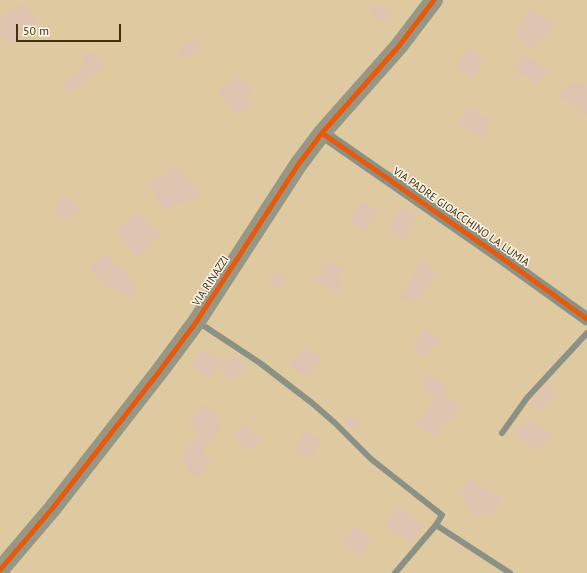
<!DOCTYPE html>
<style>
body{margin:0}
#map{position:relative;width:587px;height:573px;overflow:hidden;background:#dec9a0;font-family:"PT Sans",sans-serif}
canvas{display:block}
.scale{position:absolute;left:16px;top:24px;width:105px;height:18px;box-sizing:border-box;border:2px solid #413112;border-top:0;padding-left:5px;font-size:12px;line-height:14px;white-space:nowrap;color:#413112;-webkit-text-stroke:3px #fff7e9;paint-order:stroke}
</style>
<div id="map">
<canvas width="587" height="573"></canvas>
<div class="scale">50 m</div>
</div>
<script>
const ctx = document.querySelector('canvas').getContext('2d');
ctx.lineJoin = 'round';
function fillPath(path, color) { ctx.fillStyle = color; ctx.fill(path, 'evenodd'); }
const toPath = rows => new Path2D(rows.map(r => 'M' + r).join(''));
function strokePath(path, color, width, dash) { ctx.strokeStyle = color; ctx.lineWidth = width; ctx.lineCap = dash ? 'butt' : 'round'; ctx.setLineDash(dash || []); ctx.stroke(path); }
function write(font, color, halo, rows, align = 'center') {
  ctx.font = font + ' "PT Sans",sans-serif'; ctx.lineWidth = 3; ctx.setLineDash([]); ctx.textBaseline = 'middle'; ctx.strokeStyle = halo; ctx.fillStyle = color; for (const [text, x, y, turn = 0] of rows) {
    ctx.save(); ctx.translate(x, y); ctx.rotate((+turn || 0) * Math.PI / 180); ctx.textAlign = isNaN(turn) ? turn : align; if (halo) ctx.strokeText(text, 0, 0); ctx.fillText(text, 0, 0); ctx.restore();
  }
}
const building = toPath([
 [377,3,391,15,384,23,370,11],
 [21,4,38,22,10,44,0,30,0,19],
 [530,9,553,22,547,33,529,48,515,33],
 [195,38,202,48,184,60,178,51],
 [468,49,485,61,473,78,456,66],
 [92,51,104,66,70,93,63,84,87,65,82,58],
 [523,54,548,71,538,85,514,68],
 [239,75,253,91,246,98,251,104,238,115,218,93],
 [577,82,587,88,587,115,560,97,569,84],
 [469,107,489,120,485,126,488,128,481,139,458,123],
 [174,165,200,193,189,203,185,199,178,205,176,203,168,211,154,197,157,195,147,185,157,176,160,179],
 [64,195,79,209,66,222,54,211,59,205,57,203],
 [361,202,377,212,365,231,349,220],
 [400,208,416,217,404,238,388,228],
 [137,211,160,235,138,257,115,232],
 [105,254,121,269,122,268,130,275,127,278,138,289,128,299,117,288,113,291,90,269],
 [327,260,343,269,337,279,342,282,337,292,315,281],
 [421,262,436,271,419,300,414,297,410,303,400,298],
 [276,271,287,278,279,290,268,283],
 [424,329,439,340,426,358,412,347],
 [303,347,320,358,308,377,290,366],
 [203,350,221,362,210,378,192,366],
 [231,354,246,365,233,381,219,369],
 [429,373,447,386,443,393,461,407,451,421,447,418,435,437,417,425,436,397,420,385],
 [546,384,555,391,540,410,531,403],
 [203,404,220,416,215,422,222,426,202,453,212,461,198,478,187,469,189,466,180,459,186,452,184,451,200,432,188,423],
 [351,415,360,423,354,431,344,423],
 [527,418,551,434,539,451,515,435],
 [244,424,262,439,255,448,253,447,249,451,238,441,240,439,235,435],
 [303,432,321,439,313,458,296,452],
 [470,479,501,499,491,516,485,512,481,517,465,507,468,502,459,496],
 [398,507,424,526,411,543,385,525],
 [355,526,371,540,358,556,342,541]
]);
const lane = toPath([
 [198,322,260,363,312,403,335,423,371,459,442,515,436,525,395,573],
 [502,433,527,398,587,333],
 [436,525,510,573]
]);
const street = toPath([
 [322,133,502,258,587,319]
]);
const secondary = toPath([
 [0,570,52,509,159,372,197,321,298,165,322,133,399,46,434,0]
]);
const cycleway = toPath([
 [322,133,502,258,587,319],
 [0,570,52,509,159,372,197,321,298,165,322,133,399,46,434,0]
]);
const streetNames = [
 ["VIA PADRE GIOACCHINO LA LUMIA",461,217,35],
 ["VIA RINAZZI",211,281,-57]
];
fillPath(building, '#dfc4b1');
strokePath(lane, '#8c9186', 6);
strokePath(street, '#8c9186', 13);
strokePath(secondary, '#979784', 18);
strokePath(cycleway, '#e8590c', 5);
write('11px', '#413112', '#fff7e9', streetNames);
</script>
